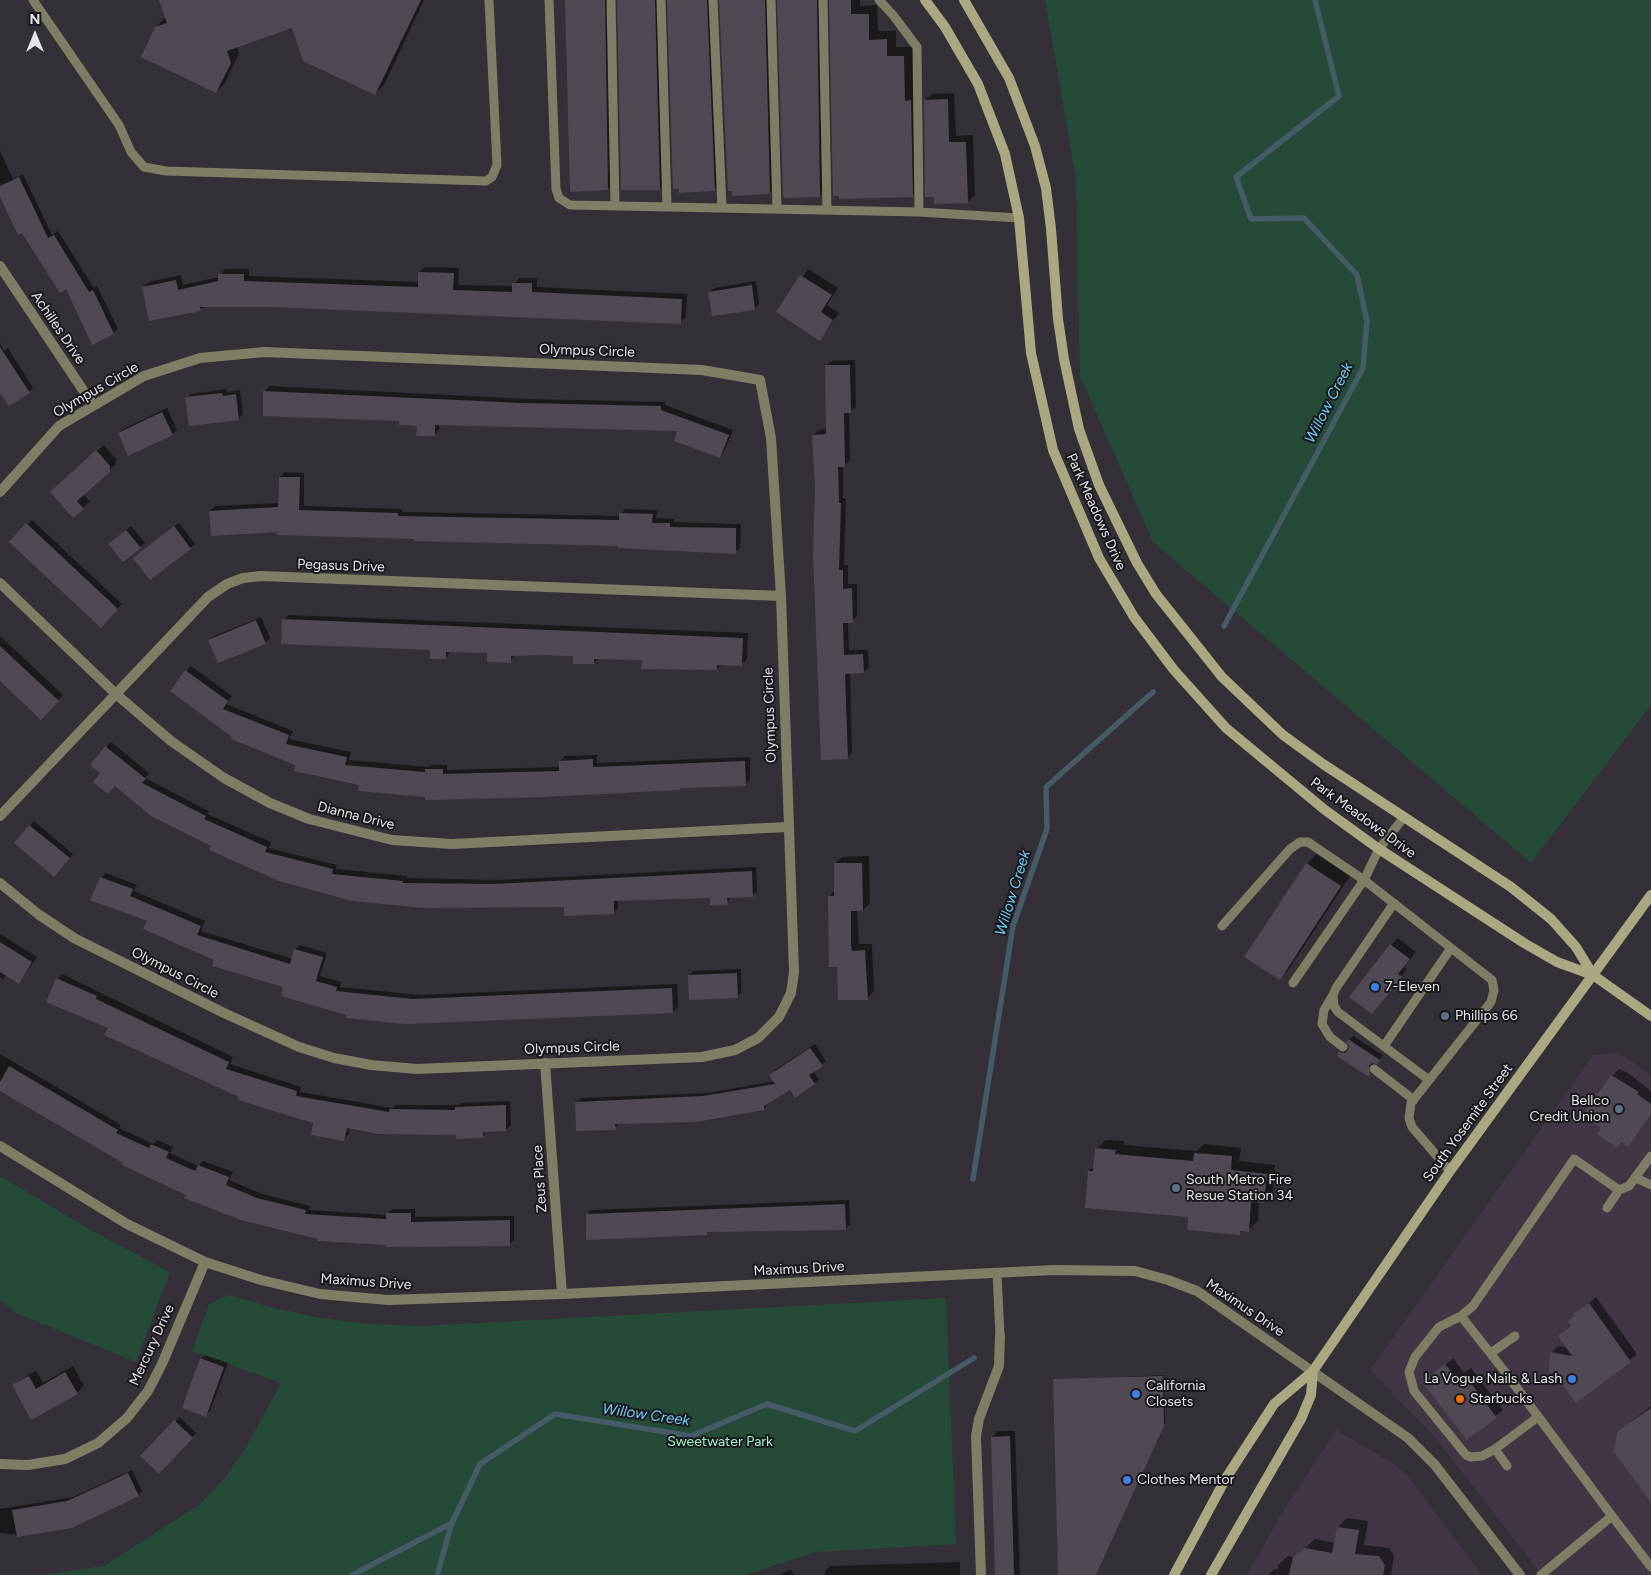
<!DOCTYPE html>
<style>
body{margin:0}
#map{position:relative;width:1651px;height:1575px;overflow:hidden;background:#352f38;font-family:Figtree,sans-serif}
canvas{display:block}
.north{position:absolute;left:10px;top:10px;width:50px;height:50px;-webkit-text-stroke:4px #1b181d;paint-order:stroke;rotate:0deg;font-size:14px;font-weight:700;line-height:20px;text-align:center;color:#e6e2e8}
.north::after{content:'';display:block;margin:auto;width:18px;height:22px;background:#e6e2e8;clip-path:polygon(50% 0,100% 100%,50% 72%,0 100%)}
</style>
<div id="map">
<canvas width="1651" height="1575"></canvas>
<div class="north">N</div>
</div>
<script>
const ctx = document.querySelector('canvas').getContext('2d');
ctx.lineJoin = 'round';
function fillPath(path, color) { ctx.fillStyle = color; ctx.fill(path, 'evenodd'); }
const toPath = rows => new Path2D(rows.map(r => 'M' + r).join(''));
function strokePath(path, color, width, dash) { ctx.strokeStyle = color; ctx.lineWidth = width; ctx.lineCap = dash ? 'butt' : 'round'; ctx.setLineDash(dash || []); ctx.stroke(path); }
function write(font, color, halo, rows, align = 'center') {
  ctx.font = font + ' Figtree,sans-serif'; ctx.lineWidth = 4; ctx.setLineDash([]); ctx.textBaseline = 'middle'; ctx.strokeStyle = halo; ctx.fillStyle = color; for (const [text, x, y, turn = 0] of rows) {
    ctx.save(); ctx.translate(x, y); ctx.rotate((+turn || 0) * Math.PI / 180); ctx.textAlign = isNaN(turn) ? turn : align; if (halo) ctx.strokeText(text, 0, 0); ctx.fillText(text, 0, 0); ctx.restore();
  }
}
const built = toPath([
 [1619,1053,1651,1075,1651,1575,1542,1575,1434,1436,1370,1370,1593,1055],
 [1336,1430,1396,1465,1408,1476,1482,1575,1247,1575,1286,1506]
]);
const green = toPath([
 [1045,0,1651,0,1651,705,1531,863,1153,542,1080,376,1076,179],
 [0,1176,96,1233,170,1272,136,1362,18,1314,0,1300],
 [229,1295,274,1308,321,1318,368,1324,422,1326,946,1298,956,1544,816,1552,745,1575,41,1575,104,1566,200,1504,225,1478,248,1444,281,1383,192,1351,209,1304]
]);
const shadow = toPath([
 [161,0,424,0,384,85,375,94,293,26,237,46,239,53,225,83,216,92,156,27,166,17],
 [566,0,614,0,617,180,608,189],
 [618,0,664,0,669,179,660,188],
 [669,0,717,0,724,181,714,190],
 [721,0,774,0,779,184,770,193],
 [779,0,826,0,829,186,820,195],
 [830,0,860,0,860,6,877,5,878,31,896,31,896,47,913,47,921,187,912,196],
 [954,93,956,136,973,135,975,195,968,202,925,100,932,94],
 [0,151,13,179,23,174,52,235,58,231,94,288,97,286,118,329,113,333,66,287,23,232,0,194],
 [425,267,459,268,458,285,513,286,519,278,537,278,537,287,687,294,686,317,680,323,358,308,204,306,200,310,143,287,149,282,181,275,183,285,219,277,225,269,249,269,249,276,419,282,419,272],
 [808,269,838,288,827,305,839,313,820,339,778,312],
 [756,281,759,304,755,308,713,315,710,292,714,288],
 [0,343,4,351,8,348,33,388,29,392,0,390],
 [855,360,856,407,849,412,850,460,843,466,843,498,846,499,844,565,848,565,848,584,857,584,857,616,852,621,848,622,849,650,868,650,869,667,864,672,850,672,852,752,847,758,816,486,814,435,819,430,827,429,826,366,832,361],
 [269,386,528,399,665,402,665,405,733,430,724,452,720,457,679,430,439,424,439,430,434,435,418,424,400,420,265,391],
 [226,389,227,392,240,390,243,414,238,419,187,398,191,394],
 [167,408,177,430,173,434,119,433,123,429],
 [104,445,116,459,116,464,83,494,90,501,73,516,58,485],
 [285,472,304,473,304,506,402,509,402,512,620,516,625,509,657,510,656,518,674,519,674,522,741,524,740,548,735,552,619,544,278,531,210,511,215,506,279,503,280,477],
 [32,520,122,604,101,626,10,542],
 [179,523,195,544,151,579,134,558],
 [131,526,145,543,140,547,114,540],
 [289,615,748,633,747,659,742,664,722,664,717,669,643,659,599,658,594,663,575,654,515,654,510,662,488,651,451,650,446,658,432,649,283,620],
 [261,617,270,638,265,643,210,640,214,636],
 [0,636,63,695,41,718,0,680],
 [191,666,232,696,226,704,293,731,289,739,351,752,349,760,428,767,431,765,447,765,447,770,482,769,560,767,560,761,565,756,597,755,597,763,750,757,750,780,745,785,682,787,680,788,427,796,360,784,296,764,233,736,171,690],
 [111,742,149,773,145,778,209,811,207,814,271,842,269,848,337,865,336,869,407,876,407,878,498,880,756,867,757,891,752,896,732,896,727,904,711,897,618,899,618,909,613,913,565,906,424,906,212,846,91,764],
 [34,821,73,854,58,872,15,843],
 [1316,854,1350,876,1289,969,1279,979,1246,957,1307,864],
 [869,856,870,903,863,910,857,910,859,944,872,944,874,991,867,998,839,966,829,897,835,890,835,864,842,857],
 [106,873,137,885,134,891,205,921,201,931,293,959,295,950,300,945,327,953,320,976,341,982,340,987,419,995,677,984,678,1007,673,1012,347,1015,285,986,216,959,148,920,101,878],
 [0,934,37,957,19,983,7,975,3,979,0,977],
 [1398,938,1416,952,1404,967,1407,969,1372,1013,1391,945],
 [741,969,741,992,737,997,689,975,693,971],
 [62,974,233,1057,230,1064,301,1087,300,1092,393,1108,396,1105,459,1105,461,1103,510,1101,511,1125,506,1130,487,1130,482,1137,350,1127,349,1134,344,1139,314,1123,240,1096,109,1027,57,979],
 [1353,1036,1383,1055,1377,1062,1373,1062,1374,1069,1368,1075,1340,1053,1345,1048,1350,1049,1349,1040],
 [815,1044,826,1061,813,1071,819,1079,814,1083,790,1088,768,1102,764,1109,619,1123,615,1128,576,1102,581,1098,708,1093,775,1081,771,1075,775,1070],
 [0,1054,121,1125,119,1128,153,1144,157,1140,173,1147,170,1153,198,1166,203,1161,233,1172,229,1180,262,1194,310,1206,309,1210,386,1215,392,1209,415,1209,415,1217,514,1216,514,1240,509,1245,388,1244,319,1238,187,1194,0,1089],
 [1619,1069,1628,1073,1651,1091,1651,1116,1628,1146,1622,1142,1617,1146,1603,1128,1612,1076],
 [1106,1140,1124,1141,1124,1145,1197,1151,1204,1144,1241,1148,1239,1161,1275,1165,1273,1192,1263,1202,1259,1201,1258,1221,1248,1230,1243,1230,1239,1233,1189,1216,1089,1171,1095,1166,1096,1149],
 [849,1200,850,1224,846,1228,709,1231,707,1233,587,1215,591,1210],
 [1596,1297,1637,1354,1576,1402,1551,1353,1558,1346,1568,1348,1560,1336,1572,1325,1575,1315],
 [205,1355,228,1363,210,1411,206,1415,201,1359],
 [1453,1358,1464,1373,1471,1368,1503,1410,1468,1438,1424,1382],
 [73,1366,84,1386,77,1393,32,1418,14,1385,36,1370,43,1383],
 [1164,1375,1165,1423,1096,1575,1060,1575,1054,1380],
 [1651,1406,1651,1500,1618,1433],
 [180,1417,196,1433,159,1472,142,1456],
 [998,1431,1015,1431,1020,1575,996,1575,992,1437],
 [132,1470,142,1491,138,1495,20,1535,0,1533,0,1509,73,1497],
 [1347,1518,1368,1521,1364,1545,1389,1548,1394,1556,1391,1575,1268,1575,1274,1569,1278,1569,1278,1565,1288,1556,1295,1557,1315,1539,1335,1543,1338,1527],
 [960,1562,960,1575,825,1575,825,1571,830,1566],
 [791,1569,794,1575,779,1575]
]);
const stream = toPath([
 [1224,626,1363,368,1367,321,1357,275,1304,218,1251,219,1236,177,1339,96,1315,0],
 [973,1179,1013,926,1047,829,1046,787,1153,692],
 [352,1575,452,1523],
 [437,1575,452,1523,480,1464,555,1414,691,1436,767,1404,855,1431,974,1358]
]);
const building = toPath([
 [159,0,421,0,375,95,303,61,292,28,227,51,231,63,216,93,141,57,155,27,167,23],
 [565,0,605,0,608,190,570,192],
 [617,0,655,0,660,190,621,190],
 [667,0,707,0,715,191,679,193,679,189,673,189],
 [719,0,765,0,770,194,732,196,732,191,728,191],
 [777,0,817,0,820,197,785,198,783,194],
 [829,0,851,0,851,14,869,14,869,40,887,39,887,56,904,56,905,101,911,100,913,197,839,199,839,196,833,196],
 [948,99,949,142,966,142,968,203,934,204,934,197,925,197,924,100],
 [19,177,48,238,54,235,89,292,93,290,114,334,92,345,66,289,60,293,22,233,18,235,0,197,0,186],
 [418,272,454,273,453,290,512,292,512,283,532,283,532,292,682,299,681,324,271,307,200,307,201,311,149,321,142,287,176,280,178,290,218,281,218,274,244,274,244,281,418,287],
 [800,275,832,295,821,312,833,320,820,341,776,312],
 [752,285,755,310,712,316,708,292],
 [0,347,30,393,9,406,0,393],
 [825,365,850,365,851,413,844,413,845,467,838,467,839,503,841,503,839,570,843,570,843,589,852,588,853,623,843,623,844,655,863,654,864,673,845,674,848,759,821,760,813,555,815,487,812,435,826,434],
 [263,391,522,403,661,406,661,410,729,435,720,458,674,441,677,431,435,425,435,436,416,436,417,426,399,425,399,421,263,416],
 [222,393,223,396,236,394,239,420,189,426,185,397],
 [162,412,173,435,128,456,118,433],
 [96,450,110,466,110,472,77,501,84,509,73,518,50,492],
 [279,477,300,477,299,510,398,513,398,516,619,520,619,513,653,514,652,523,670,523,670,527,736,528,736,554,618,548,618,546,414,541,414,539,277,535,277,532,211,536,209,511,278,507],
 [26,523,118,609,101,628,9,542],
 [174,526,191,549,150,580,133,558],
 [126,530,141,548,123,562,108,544],
 [282,619,743,638,742,666,717,665,717,670,641,669,642,660,594,659,594,664,573,664,573,656,539,655,511,656,511,663,487,662,487,653,446,652,446,659,430,659,430,650,281,644],
 [256,620,266,644,218,663,208,640],
 [0,646,59,701,41,720,0,681],
 [185,670,228,701,223,709,289,735,286,744,347,757,345,765,425,772,425,769,443,769,443,774,477,773,559,771,559,761,593,759,593,767,745,761,746,786,680,788,680,790,544,797,425,800,425,797,358,791,359,785,294,771,295,765,231,739,232,737,170,691],
 [105,746,146,779,142,783,206,816,204,819,267,847,265,852,333,869,332,874,403,881,403,883,493,884,752,871,753,897,727,898,728,905,710,905,710,898,614,901,614,914,564,916,564,907,424,908,352,901,279,881,209,850,211,846,151,816,115,786,108,794,93,782,100,773,90,765],
 [29,825,70,858,54,877,14,843],
 [834,863,862,863,863,911,851,911,851,945,852,951,865,950,868,1000,838,1000,837,967,829,967,828,896,834,896],
 [1306,863,1341,886,1280,980,1244,957],
 [100,877,133,889,130,896,201,926,197,935,290,964,294,949,323,957,316,981,337,987,336,991,413,999,672,988,673,1013,405,1024,346,1018,346,1015,281,996,283,987,212,966,214,960,143,929,147,921,90,900],
 [0,942,32,962,19,984,0,972],
 [1390,944,1410,959,1398,974,1402,977,1372,1014,1349,997],
 [737,973,738,998,689,1000,688,975],
 [56,978,97,996,96,999,229,1062,226,1069,297,1091,296,1096,389,1112,390,1109,455,1110,455,1107,506,1105,506,1131,483,1132,483,1138,456,1139,456,1135,379,1134,347,1128,344,1141,311,1135,313,1123,238,1100,239,1097,104,1035,108,1028,46,1002],
 [1348,1039,1380,1060,1377,1064,1372,1063,1369,1066,1370,1074,1369,1077,1337,1056,1339,1052,1345,1053,1348,1050,1349,1045,1346,1042],
 [810,1048,823,1066,809,1075,815,1084,795,1098,790,1090,764,1106,764,1110,696,1122,615,1124,616,1130,576,1131,575,1102,703,1096,775,1084,769,1075],
 [9,1066,118,1130,116,1133,149,1148,151,1144,169,1152,166,1158,195,1171,198,1165,229,1177,226,1185,257,1198,306,1210,305,1214,386,1219,386,1213,411,1213,411,1222,510,1220,510,1246,386,1247,386,1245,318,1241,318,1239,241,1220,184,1198,186,1195,122,1165,123,1163,0,1091,0,1082],
 [1611,1075,1639,1092,1637,1094,1651,1104,1651,1115,1628,1147,1621,1142,1617,1148,1597,1134,1601,1128,1583,1115],
 [1095,1148,1116,1150,1115,1154,1193,1161,1194,1153,1232,1156,1231,1170,1267,1174,1264,1203,1251,1202,1249,1232,1240,1231,1240,1235,1187,1230,1188,1217,1085,1208,1088,1171,1093,1171],
 [845,1204,846,1230,707,1232,707,1235,586,1240,586,1214],
 [1589,1303,1631,1362,1576,1403,1553,1373,1549,1373,1550,1352,1572,1356,1558,1336,1571,1326,1568,1321,1574,1316,1573,1314],
 [200,1358,224,1367,206,1417,182,1408],
 [1445,1364,1457,1379,1464,1374,1497,1418,1467,1440,1422,1382],
 [65,1372,78,1394,31,1420,12,1385,29,1376,36,1389],
 [1163,1376,1164,1426,1096,1575,1058,1575,1053,1379],
 [1651,1408,1651,1502,1614,1452,1617,1432],
 [174,1420,193,1438,159,1474,140,1456],
 [1010,1436,1014,1575,995,1575,991,1437],
 [128,1473,139,1496,72,1528,17,1537,12,1510,67,1501],
 [1337,1527,1359,1530,1355,1554,1379,1556,1385,1565,1383,1575,1289,1575,1293,1557,1305,1548,1332,1553]
]);
const lane = toPath([
 [33,0,119,125,131,152,144,167,166,171,486,181,492,177,497,165,489,0],
 [549,0,556,189,559,198,570,205,919,212],
 [611,0,615,206],
 [661,0,667,207],
 [713,0,722,208],
 [771,0,777,209],
 [823,0,827,210],
 [879,0,893,15,917,47,919,212,1019,218],
 [1394,903,1336,988,1333,995,1334,1006,1338,1012,1429,1080],
 [1222,926,1290,849,1300,842,1308,842,1364,880,1492,980,1494,990,1491,1002,1411,1103,1409,1118,1412,1127,1450,1171],
 [1293,983,1364,880,1379,849,1404,817],
 [1333,995,1324,1010,1322,1024,1330,1037,1343,1047],
 [1384,1046,1451,948],
 [1374,1069,1414,1100],
 [1636,1178,1651,1185],
 [1607,1208,1619,1190,1629,1186,1651,1156],
 [997,1273,1000,1336],
 [1461,1316,1505,1372,1612,1516,1541,1575],
 [1491,1353,1515,1336],
 [1538,1417,1495,1449,1482,1456,1471,1457,1466,1455,1414,1391,1409,1372,1415,1357,1439,1327,1461,1316,1473,1306,1574,1159,1619,1190],
 [1495,1449,1507,1466],
 [1612,1516,1651,1567]
]);
const street = toPath([
 [0,266,93,405],
 [0,492,59,426,144,376,200,358,264,352,702,370,760,380,771,438,781,596,794,972,791,993,779,1017,758,1038,735,1050,702,1057,417,1069,371,1065,334,1058,299,1047,224,1013,74,938,38,914,0,883],
 [0,583,117,695,171,741,224,778,270,803,309,819,392,840,452,844,787,827],
 [0,816,208,597,227,584,243,578,261,576,781,596],
 [545,1063,562,1294],
 [0,1146,127,1224,205,1262,261,1280,320,1294,388,1300,562,1294,1054,1270,1135,1271,1168,1280,1197,1291,1408,1438,1435,1465,1520,1575],
 [0,1464,28,1465,65,1459,98,1443,127,1418,148,1391,162,1364,205,1262],
 [981,1575,976,1436,979,1419,999,1366,1000,1336]
]);
const secondary = toPath([
 [925,0,945,27,978,84,1005,154,1019,218,1031,353,1053,450,1099,558,1134,617,1174,670,1226,728,1325,810,1379,849,1524,943,1557,962,1593,975,1651,1016],
 [964,0,1009,78,1035,146,1046,188,1051,229,1058,319,1064,359,1079,429,1099,485,1137,563,1156,594,1222,677,1283,735,1323,764,1511,887,1551,919,1576,947,1593,975],
 [1174,1575,1226,1478,1274,1404,1313,1371,1450,1171,1651,895],
 [1211,1575,1301,1419,1311,1395,1313,1371]
]);
const markers = [
 [1375,987,5,"#3f7fe0"],
 [1445,1016,5,"#5c6f8a"],
 [1619,1109,5,"#5c6f8a"],
 [1176,1188,5,"#5c6f8a"],
 [1572,1379,5,"#3f7fe0"],
 [1136,1394,5,"#3f7fe0"],
 [1460,1399,5,"#e8710a"],
 [1127,1480,5,"#3f7fe0"]
];
const streetNames = [
 ["Achilles Drive",58,328,56],
 ["Olympus Circle",587,351,2],
 ["Olympus Circle",96,390,-30],
 ["Park Meadows Drive",1096,512,66],
 ["Pegasus Drive",341,566,2],
 ["Olympus Circle",770,715,-92],
 ["Dianna Drive",356,816,14],
 ["Park Meadows Drive",1363,818,36],
 ["Olympus Circle",175,973,27],
 ["Olympus Circle",572,1048,-2],
 ["South Yosemite Street",1468,1123,-54],
 ["Zeus Place",540,1179,-94],
 ["Maximus Drive",799,1269,-3],
 ["Maximus Drive",366,1282,4],
 ["Maximus Drive",1245,1308,34],
 ["Mercury Drive",152,1345,-65]
];
const poiNames = [
 ["7-Eleven",1385,987],
 ["Phillips 66",1455,1016],
 ["Bellco",1609,1101,"right"],
 ["Credit Union",1609,1117,"right"],
 ["South Metro Fire",1186,1180],
 ["Resue Station 34",1186,1196],
 ["La Vogue Nails & Lash",1562,1379,"right"],
 ["California",1146,1386],
 ["Closets",1146,1402],
 ["Starbucks",1470,1399],
 ["Clothes Mentor",1137,1480]
];
const parkNames = [
 ["Sweetwater Park",720,1442]
];
const waterNames = [
 ["Willow Creek",1329,403,-63],
 ["Willow Creek",1013,893,-73],
 ["Willow Creek",646,1415,8]
];
fillPath(built, '#403644');
fillPath(green, '#254b38');
fillPath(shadow, '#0007');
strokePath(stream, '#455b65', 5.5);
fillPath(building, '#504953');
strokePath(lane, '#7f7d66', 9);
strokePath(street, '#7f7d66', 10);
strokePath(secondary, '#aaa783', 10);
for (const [x, y, r, color] of markers) { const dot = new Path2D(); dot.arc(x, y, r, 0, 2 * Math.PI); ctx.fillStyle = color; ctx.fill(dot); strokePath(dot, '#1b181d', 2); }
write('14px', '#e6e2e8', '#1b181d', streetNames);
write('14px', '#e6e2e8', '#1b181d', poiNames, 'left');
write('14px', '#a0f4c8', '#1b181d', parkNames);
write('italic 15px', '#70cff3', '#1b181d', waterNames);
</script>
